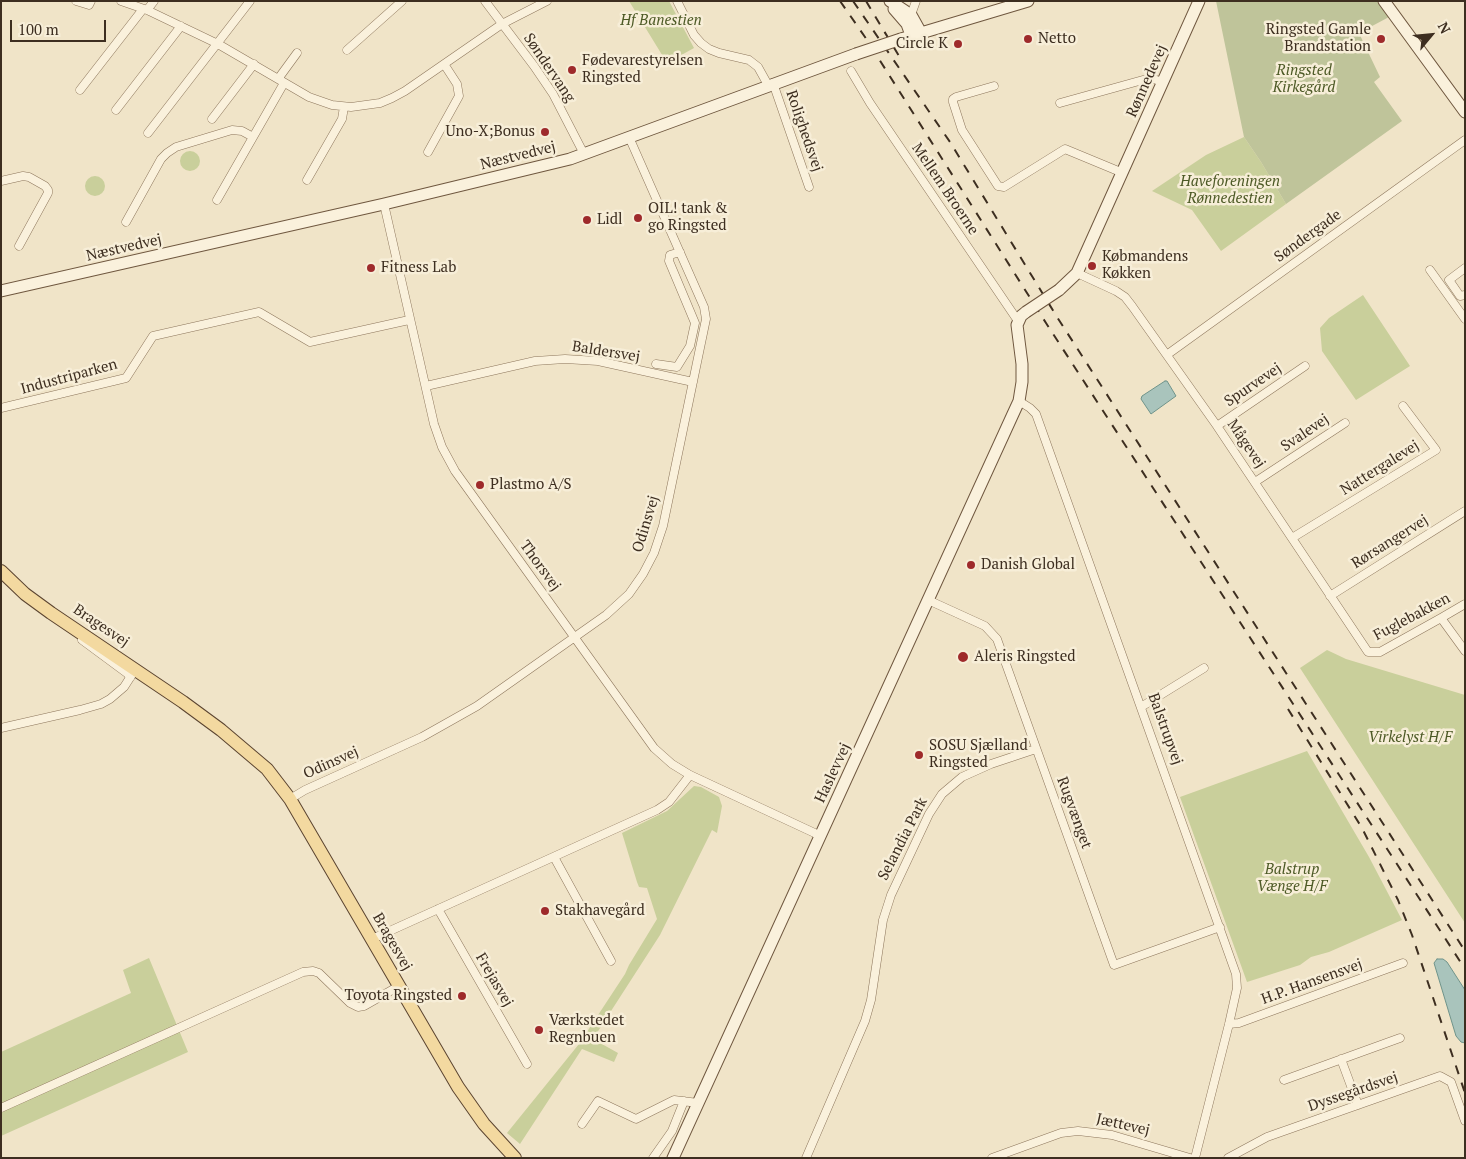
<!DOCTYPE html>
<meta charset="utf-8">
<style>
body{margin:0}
#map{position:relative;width:1466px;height:1159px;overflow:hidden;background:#f0e4c8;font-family:"PT Serif",serif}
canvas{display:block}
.frame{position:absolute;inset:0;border:2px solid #3d2e20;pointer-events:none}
.north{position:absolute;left:1406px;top:10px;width:50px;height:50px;-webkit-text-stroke:4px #f7eed8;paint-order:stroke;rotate:62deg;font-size:14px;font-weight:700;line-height:20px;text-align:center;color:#3d2e20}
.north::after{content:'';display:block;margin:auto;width:18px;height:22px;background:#3d2e20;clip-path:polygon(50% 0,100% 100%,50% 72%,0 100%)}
.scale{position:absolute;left:10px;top:20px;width:96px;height:22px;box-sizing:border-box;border:2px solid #3d2e20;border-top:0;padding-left:6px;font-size:15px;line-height:18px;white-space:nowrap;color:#3d2e20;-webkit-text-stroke:4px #f7eed8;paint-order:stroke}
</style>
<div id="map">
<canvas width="1466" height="1159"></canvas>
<div class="frame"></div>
<div class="north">N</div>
<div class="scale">100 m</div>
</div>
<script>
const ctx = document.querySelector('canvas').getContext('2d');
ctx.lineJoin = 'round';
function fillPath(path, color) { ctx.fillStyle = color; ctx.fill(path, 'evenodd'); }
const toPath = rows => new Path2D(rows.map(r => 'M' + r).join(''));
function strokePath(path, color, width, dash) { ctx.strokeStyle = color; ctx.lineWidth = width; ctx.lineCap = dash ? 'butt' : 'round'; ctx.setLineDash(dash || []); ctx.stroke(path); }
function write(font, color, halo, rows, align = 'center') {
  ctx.font = font + ' "PT Serif",serif'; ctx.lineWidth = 5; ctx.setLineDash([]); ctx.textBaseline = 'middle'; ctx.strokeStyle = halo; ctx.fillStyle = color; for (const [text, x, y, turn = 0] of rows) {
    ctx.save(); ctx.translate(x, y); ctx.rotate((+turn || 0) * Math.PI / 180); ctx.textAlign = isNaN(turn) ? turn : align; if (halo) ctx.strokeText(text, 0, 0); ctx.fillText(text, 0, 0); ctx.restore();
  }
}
const green = toPath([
 [629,1,669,1,694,48,667,63],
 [1244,137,1261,162,1286,204,1221,251,1192,210,1152,191,1206,155],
 '180 161a10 10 0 1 1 20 0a10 10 0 1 1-20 0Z',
 '85 186a10 10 0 1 1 20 0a10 10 0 1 1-20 0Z',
 [1363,295,1410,366,1356,400,1322,351,1320,328,1329,318],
 [1327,650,1346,659,1465,695,1465,923,1300,668],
 [1307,751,1369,857,1402,920,1329,952,1311,957,1300,965,1247,982,1180,797],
 [694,786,701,787,719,797,722,806,717,833,712,830,660,935,593,1039,618,1053,614,1062,582,1049,520,1144,507,1133,579,1044,625,974,629,965,657,919,647,888,639,887,637,882,622,833,667,811],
 [149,958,188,1052,1,1136,1,1052,131,993,123,970]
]);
const cemetery = toPath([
 [1216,1,1377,1,1389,17,1359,33,1380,77,1374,82,1402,121,1286,204,1261,162,1244,137]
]);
const water = toPath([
 [1165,381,1167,381,1176,396,1151,414,1141,399,1142,396,1165,381],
 [1437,959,1443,959,1447,962,1465,990,1465,1043,1461,1042,1456,1036,1434,963,1437,959]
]);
const street = toPath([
 [76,1,89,5,91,1],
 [121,1,147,10,218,44,309,97,332,105,351,107,380,103,392,98,405,91,502,24,547,1],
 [485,1,534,66,553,94,584,154],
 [677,1,694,35,701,43,709,49,719,53,749,60,758,67,768,85],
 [147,10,154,1],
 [911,15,916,1],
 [347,50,402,1],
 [851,71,870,103,1018,321],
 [278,79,297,53],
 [773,83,809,187],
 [994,86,956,97,953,99,953,102,962,130,998,186,1004,187,1065,149,1123,173],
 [80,90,143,9],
 [1060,103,1150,78,1163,82],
 [116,110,181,26],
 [212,119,254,64],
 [148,133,250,1],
 [428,152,459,96,457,84,444,64],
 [307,180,342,119,344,107],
 [1,181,23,176,29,177,45,186,48,190,48,193,19,246],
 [217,200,284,83],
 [384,204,434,424,442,447,455,471,654,748,672,764,690,775,821,836],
 [126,222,161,159,167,153,176,147,232,130,242,131,253,137],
 [1465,268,1449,280,1460,296,1465,295],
 [1430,270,1465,319],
 [1077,273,1116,291,1125,297,1132,306,1217,426,1368,652,1380,652,1441,618,1465,604],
 [1168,354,1465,140],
 [656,364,677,367,690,346,695,323,669,261,670,255,680,252],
 [426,386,535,361,565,359,598,361,693,382],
 [1019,401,1030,408,1036,414,1236,974,1237,988,1229,1024,1195,1158],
 [1,408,126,378,153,336,259,312,310,342,409,320],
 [1217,426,1305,366],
 [1255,482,1345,423],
 [1292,538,1436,450,1403,406],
 [1330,596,1465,511],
 [928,600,985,626,997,639,1114,965,1220,927],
 [1441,618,1465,651],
 [82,640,128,674,130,678],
 [1141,707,1204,668],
 [1,728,80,710,101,704,110,699,124,687,133,673,138,672,140,673],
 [290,799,305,790,422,737,477,706,606,615,629,594,643,574,654,553,663,526,706,319,704,307,629,137],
 [554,857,611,961],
 [438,909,527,1064],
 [372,939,657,810,669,802,690,775],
 [1229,1024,1239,1023,1403,963],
 [1341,1059,1358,1105],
 [1284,1080,1400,1038],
 [1,1108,303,972,313,971,319,973,350,1003,358,1007,364,1006,399,986],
 [582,1124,598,1101,636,1119,674,1100,698,1103],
 [653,1158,672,1131,684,1101],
 [806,1158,865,1021,871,1000,883,920,891,895,929,814,942,794,962,777,991,764,1036,749],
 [992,1158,1061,1133,1078,1131,1112,1135,1190,1158],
 [1228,1158,1267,1137,1440,1076,1451,1082,1465,1121]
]);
const secondary = toPath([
 [890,1,911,15,921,33],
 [1384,1,1465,112],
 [894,9,907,24,911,35],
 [901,39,1028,1],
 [1059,290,1077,273,1199,1],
 [1,291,384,204,570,159,856,54],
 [673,1158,1013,414,1019,401,1022,382,1022,364,1017,325,1021,316,1026,312]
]);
const primary = toPath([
 [1,571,25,594,51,613,183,702,221,730,267,769,290,799,458,1087,484,1124,515,1158]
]);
const rail = toPath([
 [840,1,865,37,1046,323,1465,969],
 [853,1,950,142,1057,317,1465,951],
 [866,1,899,56],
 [1288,709,1362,828,1398,900,1412,935,1465,1093]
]);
const secondaryBridge = toPath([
 [856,54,901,39],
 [1026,312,1059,290]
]);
const markers = [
 [1028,39,5,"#9e2a2b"],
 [1381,39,5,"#9e2a2b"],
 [958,44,5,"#9e2a2b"],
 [572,70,5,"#9e2a2b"],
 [545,132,5,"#9e2a2b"],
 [638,218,5,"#9e2a2b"],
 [587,220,5,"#9e2a2b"],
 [1092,266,5,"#9e2a2b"],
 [371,268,5,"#9e2a2b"],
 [480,485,5,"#9e2a2b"],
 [971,565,5,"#9e2a2b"],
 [963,657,6,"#9e2a2b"],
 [919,755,5,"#9e2a2b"],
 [545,911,5,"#9e2a2b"],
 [462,996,5,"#9e2a2b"],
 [539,1030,5,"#9e2a2b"]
];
const parkNames = [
 ["Hf Banestien",661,21],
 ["Ringsted",1304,71],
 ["Kirkegård",1304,88],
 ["Haveforeningen",1230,182],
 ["Rønnedestien",1230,199],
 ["Virkelyst H/F",1410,738],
 ["Balstrup",1292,870],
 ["Vænge H/F",1292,887]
];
const poiNames = [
 ["Ringsted Gamle",1371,30,"right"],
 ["Brandstation",1371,47,"right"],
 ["Netto",1038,39],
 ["Circle K",948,44,"right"],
 ["Fødevarestyrelsen",582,61],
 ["Ringsted",582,78],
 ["Uno-X;Bonus",535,132,"right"],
 ["OIL! tank &",648,209],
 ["go Ringsted",648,226],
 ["Lidl",597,220],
 ["Købmandens",1102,257],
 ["Køkken",1102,274],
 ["Fitness Lab",381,268],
 ["Plastmo A/S",490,485],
 ["Danish Global",981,565],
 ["Aleris Ringsted",974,657],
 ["SOSU Sjælland",929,746],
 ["Ringsted",929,763],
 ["Stakhavegård",555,911],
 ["Toyota Ringsted",452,996,"right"],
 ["Værkstedet",549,1021],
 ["Regnbuen",549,1038]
];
const streetNames = [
 ["Søndervang",549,68,56],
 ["Rønnedevej",1147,81,-66],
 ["Rolighedsvej",804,131,71],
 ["Næstvedvej",518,156,-14],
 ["Mellem Broerne",945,189,56],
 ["Søndergade",1308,236,-36],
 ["Næstvedvej",124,248,-13],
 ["Baldersvej",606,352,9],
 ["Industriparken",69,377,-15],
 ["Spurvevej",1253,385,-34],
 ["Svalevej",1305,433,-34],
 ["Mågevej",1246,444,56],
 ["Nattergalevej",1380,468,-32],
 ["Odinsvej",646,524,-73],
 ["Rørsangervej",1390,542,-32],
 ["Thorsvej",540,566,54],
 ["Fuglebakken",1412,617,-28],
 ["Bragesvej",101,626,34],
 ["Balstrupvej",1165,729,70],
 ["Odinsvej",331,763,-24],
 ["Haslevvej",833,773,-65],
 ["Rugvænget",1074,813,70],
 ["Selandia Park",903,839,-63],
 ["Bragesvej",392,942,60],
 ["Frejasvej",494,980,60],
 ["H.P. Hansensvej",1312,982,-20],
 ["Dyssegårdsvej",1353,1092,-19],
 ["Jættevej",1123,1125,13]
];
fillPath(green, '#c9cf9b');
fillPath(cemetery, '#bfc49a');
fillPath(water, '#a9c4bc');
strokePath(water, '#6f938a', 1);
strokePath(street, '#8d765c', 9);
strokePath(secondary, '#6f573f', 13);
strokePath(primary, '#5b4430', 14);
strokePath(street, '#faf1dc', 8);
strokePath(secondary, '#faf1dc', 11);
strokePath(primary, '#f3d9a0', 12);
strokePath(rail, '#3d2e20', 2, [9, 9]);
strokePath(secondaryBridge, '#6f573f', 13, []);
strokePath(secondaryBridge, '#faf1dc', 11);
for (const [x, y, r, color] of markers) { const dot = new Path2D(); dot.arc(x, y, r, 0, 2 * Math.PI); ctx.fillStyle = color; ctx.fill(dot); strokePath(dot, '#f7eed8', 2); }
write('italic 15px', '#4d5a26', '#f7eed8', parkNames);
write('15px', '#3d2e20', '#f7eed8', poiNames, 'left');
write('15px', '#3d2e20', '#f7eed8', streetNames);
</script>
